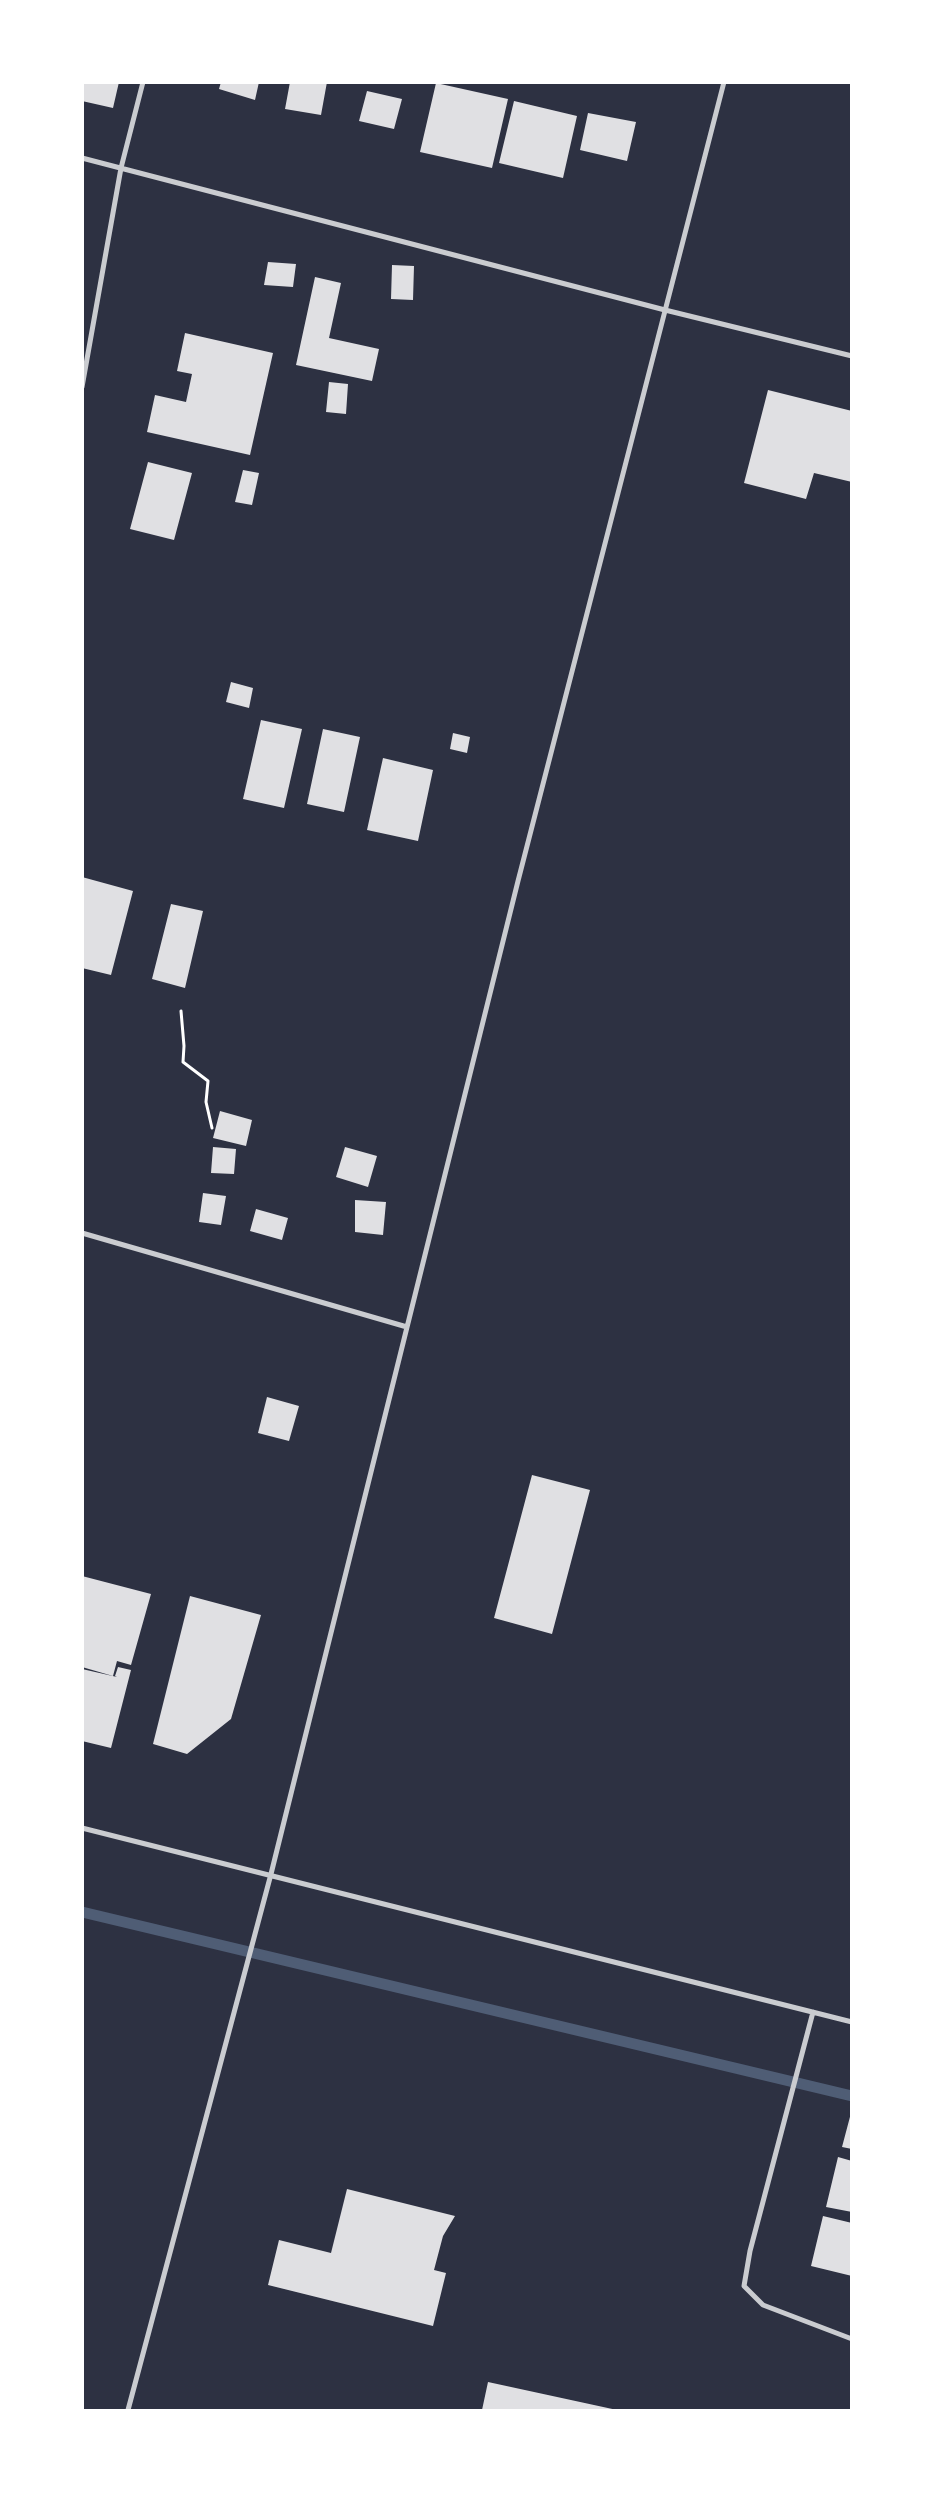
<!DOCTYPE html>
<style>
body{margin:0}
#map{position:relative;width:934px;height:2493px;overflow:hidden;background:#2d3142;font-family:Overpass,sans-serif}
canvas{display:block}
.frame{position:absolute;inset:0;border:84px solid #fff;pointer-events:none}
</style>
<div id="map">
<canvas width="934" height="2493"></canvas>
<div class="frame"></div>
</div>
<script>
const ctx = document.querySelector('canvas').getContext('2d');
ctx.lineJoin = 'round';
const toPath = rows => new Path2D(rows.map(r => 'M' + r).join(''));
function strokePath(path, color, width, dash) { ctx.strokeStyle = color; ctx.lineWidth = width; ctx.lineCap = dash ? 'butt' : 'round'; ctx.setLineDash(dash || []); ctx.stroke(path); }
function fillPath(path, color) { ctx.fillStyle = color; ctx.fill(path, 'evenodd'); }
const stream = toPath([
 [82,1912,852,2096]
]);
const building = toPath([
 [82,82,119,82,113,108,82,101],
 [221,82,259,82,255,100,219,89],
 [290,82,327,82,321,115,285,109],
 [436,83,508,99,492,168,420,152],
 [367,91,402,99,394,129,359,121],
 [514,101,577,116,563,178,499,163],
 [588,113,636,122,627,161,580,150],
 [268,262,296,264,293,287,264,285],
 [392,265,414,266,413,300,391,299],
 [315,277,341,283,329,338,379,349,372,381,296,365],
 [185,333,273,353,250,455,147,432,155,395,186,402,192,374,177,371],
 [329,382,348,384,346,414,326,412],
 [768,390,852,411,852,482,814,473,806,499,744,483],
 [148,462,192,473,174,540,130,529],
 [243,470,259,473,252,505,235,502],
 [231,682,253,688,249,708,226,702],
 [261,720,302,729,284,808,243,799],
 [323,729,360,737,344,812,307,804],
 [453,733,470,737,467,753,450,749],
 [383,758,433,770,418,841,367,830],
 [82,877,133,891,111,975,82,968],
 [171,904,203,911,185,988,152,979],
 [220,1111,252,1120,246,1146,213,1138],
 [213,1147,236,1149,234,1174,211,1173],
 [345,1147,377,1156,368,1187,336,1177],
 [203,1193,226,1196,221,1225,199,1222],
 [355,1200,386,1202,383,1235,355,1232],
 [256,1209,288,1218,282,1240,250,1231],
 [267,1397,299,1406,289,1441,258,1433],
 [532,1475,590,1490,552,1634,494,1618],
 [82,1576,151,1594,131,1665,117,1661,113,1676,82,1667],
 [190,1596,261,1615,231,1719,187,1754,153,1744],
 [118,1667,131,1670,111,1748,82,1741,82,1669,117,1677,115,1676],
 [851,2113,852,2114,852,2149,842,2147],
 [838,2157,852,2161,852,2212,826,2207],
 [347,2189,455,2216,443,2236,434,2270,446,2273,433,2326,268,2285,279,2240,331,2253],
 [823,2216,852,2223,852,2276,811,2266],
 [488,2382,617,2410,482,2410]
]);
const path = toPath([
 [181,1011,184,1046,183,1062,208,1081,206,1102,212,1128]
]);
const minor = toPath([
 [82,158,665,310,852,356],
 [82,387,121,168,143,82],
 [82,1233,407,1327],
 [82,1828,852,2022],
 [813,2012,750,2251,744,2286,763,2305,852,2339],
 [128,2410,271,1874,518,881,724,82]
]);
strokePath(stream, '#4f5d75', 11);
fillPath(building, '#e0e0e3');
strokePath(path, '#fff', 3);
strokePath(minor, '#caccd0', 5);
</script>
